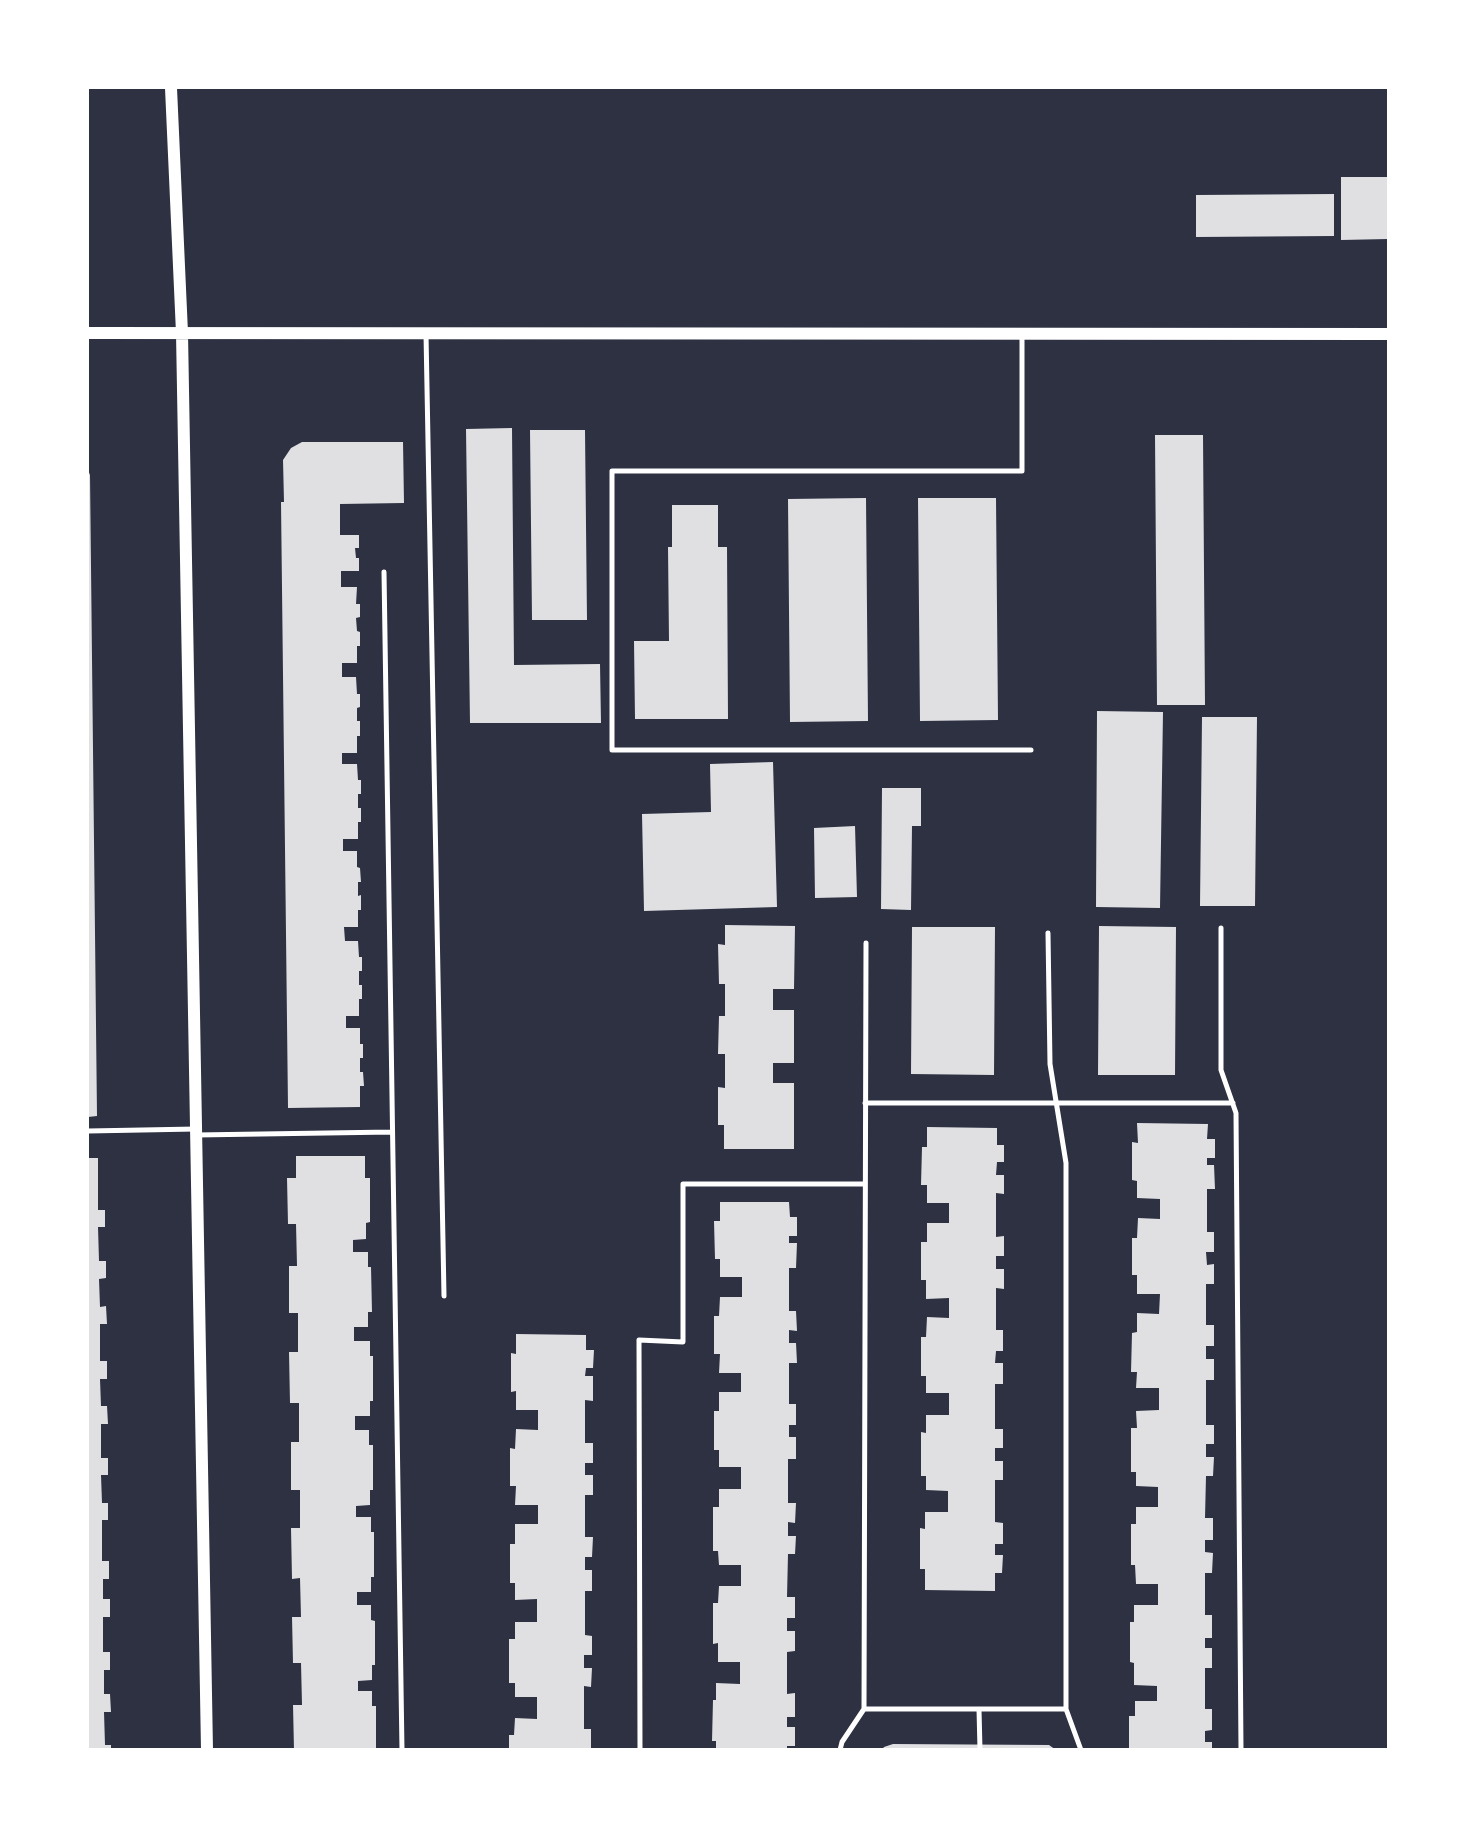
<!DOCTYPE html>
<style>
body{margin:0}
#map{position:relative;width:1476px;height:1837px;overflow:hidden;background:#2d3142;font-family:Cabin,sans-serif}
canvas{display:block}
.frame{position:absolute;inset:0;border:89px solid #fff;pointer-events:none}
</style>
<div id="map">
<canvas width="1476" height="1837"></canvas>
<div class="frame"></div>
</div>
<script>
const ctx = document.querySelector('canvas').getContext('2d');
ctx.lineJoin = 'round';
function fillPath(path, color) { ctx.fillStyle = color; ctx.fill(path, 'evenodd'); }
const toPath = rows => new Path2D(rows.map(r => 'M' + r).join(''));
function strokePath(path, color, width, dash) { ctx.strokeStyle = color; ctx.lineWidth = width; ctx.lineCap = dash ? 'butt' : 'round'; ctx.setLineDash(dash || []); ctx.stroke(path); }
const building = toPath([
 [1341,177,1388,177,1388,239,1341,240],
 [1334,194,1334,236,1196,237,1196,195],
 [512,428,514,665,600,664,601,723,470,723,466,429],
 [530,430,585,430,587,620,532,620],
 [1155,435,1203,435,1205,705,1157,705],
 [302,442,403,442,404,503,340,504,340,535,359,535,359,548,355,548,356,558,359,558,359,571,341,571,341,587,357,587,356,604,360,604,360,617,356,618,357,631,360,632,360,646,357,646,357,663,342,663,342,677,356,677,357,694,360,694,360,707,357,708,357,721,360,721,360,736,357,736,357,753,342,753,342,764,357,764,358,780,361,780,361,794,358,794,358,808,361,808,361,822,358,822,358,839,343,839,343,851,357,851,357,867,360,868,361,882,358,882,358,896,361,895,361,910,358,910,358,927,344,927,345,941,358,941,359,957,362,957,362,971,359,971,359,985,362,985,362,999,359,999,359,1016,346,1016,346,1028,360,1028,360,1044,363,1044,363,1058,360,1058,360,1072,363,1072,364,1086,360,1086,360,1107,288,1108,281,502,284,502,283,460,291,448],
 [88,470,90,475,97,1116,88,1117],
 [866,498,868,721,790,722,788,499],
 [918,498,996,498,998,720,920,721],
 [672,505,718,505,718,547,727,547,728,719,635,719,634,641,669,641,668,547,672,547],
 [1097,711,1163,712,1160,908,1096,907],
 [1202,717,1257,717,1255,906,1200,906],
 [773,762,777,907,644,911,642,814,711,812,710,764],
 [882,788,921,788,921,826,912,826,911,910,881,909],
 [855,826,857,897,815,898,814,828],
 [725,925,795,926,794,989,773,989,773,1010,794,1010,794,1063,773,1063,773,1083,794,1083,794,1149,724,1149,724,1125,718,1125,718,1087,725,1088,725,1054,718,1054,719,1016,725,1016,725,984,719,984,718,944,725,945],
 [1099,926,1176,927,1175,1075,1098,1075],
 [912,927,995,927,994,1075,911,1074],
 [1137,1123,1208,1124,1207,1139,1215,1139,1215,1158,1207,1158,1207,1165,1214,1165,1215,1189,1207,1189,1207,1232,1214,1232,1214,1252,1206,1252,1207,1265,1214,1264,1214,1284,1206,1284,1206,1325,1214,1325,1214,1346,1206,1346,1206,1359,1214,1359,1214,1380,1206,1380,1206,1425,1214,1425,1214,1444,1206,1444,1206,1457,1214,1457,1213,1476,1206,1476,1205,1518,1213,1518,1213,1540,1205,1540,1205,1552,1213,1553,1212,1573,1205,1573,1205,1615,1212,1615,1212,1638,1205,1638,1205,1648,1212,1648,1212,1668,1205,1668,1205,1709,1212,1709,1212,1730,1205,1731,1205,1742,1212,1742,1212,1750,1129,1750,1129,1716,1135,1716,1135,1701,1157,1701,1157,1686,1134,1685,1134,1663,1130,1662,1130,1622,1134,1622,1134,1605,1158,1605,1158,1584,1136,1584,1135,1565,1131,1565,1131,1524,1136,1524,1136,1507,1158,1507,1158,1487,1136,1486,1136,1472,1131,1472,1131,1428,1137,1428,1136,1411,1159,1410,1159,1388,1136,1388,1137,1372,1131,1372,1132,1333,1137,1332,1137,1313,1159,1314,1160,1294,1137,1294,1137,1275,1132,1275,1132,1238,1137,1238,1138,1218,1160,1219,1160,1199,1137,1198,1137,1181,1132,1180,1132,1142,1138,1143],
 [927,1127,997,1128,997,1145,1004,1145,1004,1162,997,1162,996,1175,1004,1175,1004,1194,996,1193,996,1237,1004,1236,1004,1256,996,1256,996,1269,1004,1269,1004,1289,996,1288,996,1330,1003,1330,1003,1351,996,1351,995,1363,1003,1363,1003,1384,995,1384,995,1429,1003,1429,1003,1448,995,1448,995,1461,1003,1461,1003,1480,995,1480,995,1522,1003,1523,1003,1544,995,1544,995,1555,1003,1555,1002,1573,995,1573,995,1591,925,1590,925,1569,920,1569,920,1528,925,1529,925,1512,948,1512,948,1491,926,1490,926,1476,921,1476,921,1432,926,1433,926,1415,949,1415,949,1393,926,1393,926,1376,921,1376,921,1337,926,1337,927,1317,949,1318,949,1298,926,1299,926,1280,921,1280,921,1242,927,1242,927,1223,949,1223,949,1203,927,1203,927,1185,921,1185,922,1147,927,1147],
 [296,1156,365,1156,365,1178,370,1178,370,1222,366,1223,366,1239,353,1240,353,1252,368,1252,368,1267,371,1267,372,1312,368,1312,368,1327,354,1327,354,1341,370,1341,370,1356,373,1356,373,1401,370,1401,370,1416,355,1416,355,1430,369,1430,369,1445,373,1445,373,1490,370,1490,370,1505,356,1506,356,1517,371,1517,371,1532,374,1532,374,1577,371,1577,371,1592,357,1592,357,1605,371,1605,371,1620,375,1621,375,1665,372,1665,372,1680,358,1681,358,1691,372,1691,372,1706,376,1706,376,1750,294,1750,293,1705,302,1705,301,1663,293,1663,292,1617,301,1617,300,1578,292,1579,291,1528,300,1528,300,1490,291,1490,291,1442,299,1442,299,1403,290,1403,289,1352,298,1352,298,1313,289,1313,289,1266,297,1266,296,1224,288,1224,287,1178,296,1178],
 [88,1158,98,1158,98,1210,105,1210,105,1227,98,1227,99,1261,106,1261,106,1278,99,1279,100,1307,106,1306,107,1324,100,1324,100,1361,107,1361,107,1379,100,1379,101,1406,107,1406,108,1424,101,1424,101,1458,108,1458,108,1475,101,1475,102,1503,108,1503,108,1520,102,1520,102,1561,109,1561,109,1579,103,1579,103,1599,110,1599,110,1617,103,1617,103,1652,110,1652,110,1670,104,1670,104,1694,110,1694,111,1712,104,1712,105,1745,111,1745,111,1750,88,1750],
 [720,1202,789,1202,790,1217,797,1217,797,1236,789,1236,789,1243,797,1243,796,1268,789,1268,789,1311,796,1311,797,1331,789,1330,789,1343,796,1343,797,1363,789,1363,789,1404,796,1404,796,1425,789,1425,789,1437,796,1437,796,1459,788,1459,788,1503,796,1503,795,1523,788,1522,788,1536,796,1536,795,1554,788,1554,787,1597,795,1597,795,1618,787,1618,787,1631,795,1631,795,1651,787,1652,787,1694,795,1693,795,1717,787,1717,787,1727,795,1727,795,1746,787,1746,787,1750,716,1750,716,1741,712,1741,713,1700,716,1700,716,1683,740,1684,740,1662,718,1662,718,1643,713,1644,713,1603,718,1603,719,1586,741,1586,741,1565,719,1565,718,1551,713,1551,713,1507,719,1507,719,1489,741,1489,741,1467,719,1467,719,1450,714,1450,714,1411,719,1411,719,1392,741,1392,741,1373,719,1373,720,1354,714,1354,714,1316,719,1316,720,1297,742,1297,742,1277,720,1277,720,1259,715,1259,714,1221,720,1221],
 [516,1334,586,1335,586,1350,594,1350,593,1368,586,1368,585,1376,593,1376,593,1401,585,1400,585,1443,593,1443,593,1463,585,1463,585,1475,593,1475,593,1495,585,1495,585,1537,593,1537,592,1557,585,1557,585,1570,592,1570,592,1591,585,1591,585,1635,592,1636,592,1655,584,1655,584,1668,592,1668,591,1687,584,1686,584,1729,591,1729,591,1750,509,1750,509,1735,514,1735,515,1718,537,1719,537,1697,515,1697,515,1683,509,1683,509,1639,515,1639,515,1622,537,1622,537,1599,515,1600,515,1583,510,1583,510,1544,515,1544,515,1524,538,1524,538,1505,515,1505,516,1486,510,1486,510,1448,515,1449,516,1429,538,1430,538,1410,516,1410,516,1391,511,1392,511,1353,516,1354],
 [893,1744,1049,1745,1056,1750,882,1750,884,1747]
]);
const service = toPath([
 [1022,333,1022,471,612,471,612,750,1031,750],
 [426,334,444,1296],
 [384,572,402,1750],
 [1221,928,1221,1070,1236,1113,1241,1750],
 [1048,933,1050,1064,1066,1163,1066,1709,1081,1750],
 [866,943,864,1709,1066,1709],
 [865,1103,1233,1103],
 [88,1131,196,1129],
 [196,1135,392,1132],
 [979,1709,980,1750],
 [640,1750,639,1340,683,1342,683,1184,865,1184],
 [840,1750,842,1742,864,1709]
]);
const tertiary = toPath([
 [171,88,182,333,207,1750],
 [88,333,1388,334]
]);
fillPath(building, '#e0e0e3');
strokePath(service, '#fff', 5);
strokePath(tertiary, '#fff', 12);
</script>
